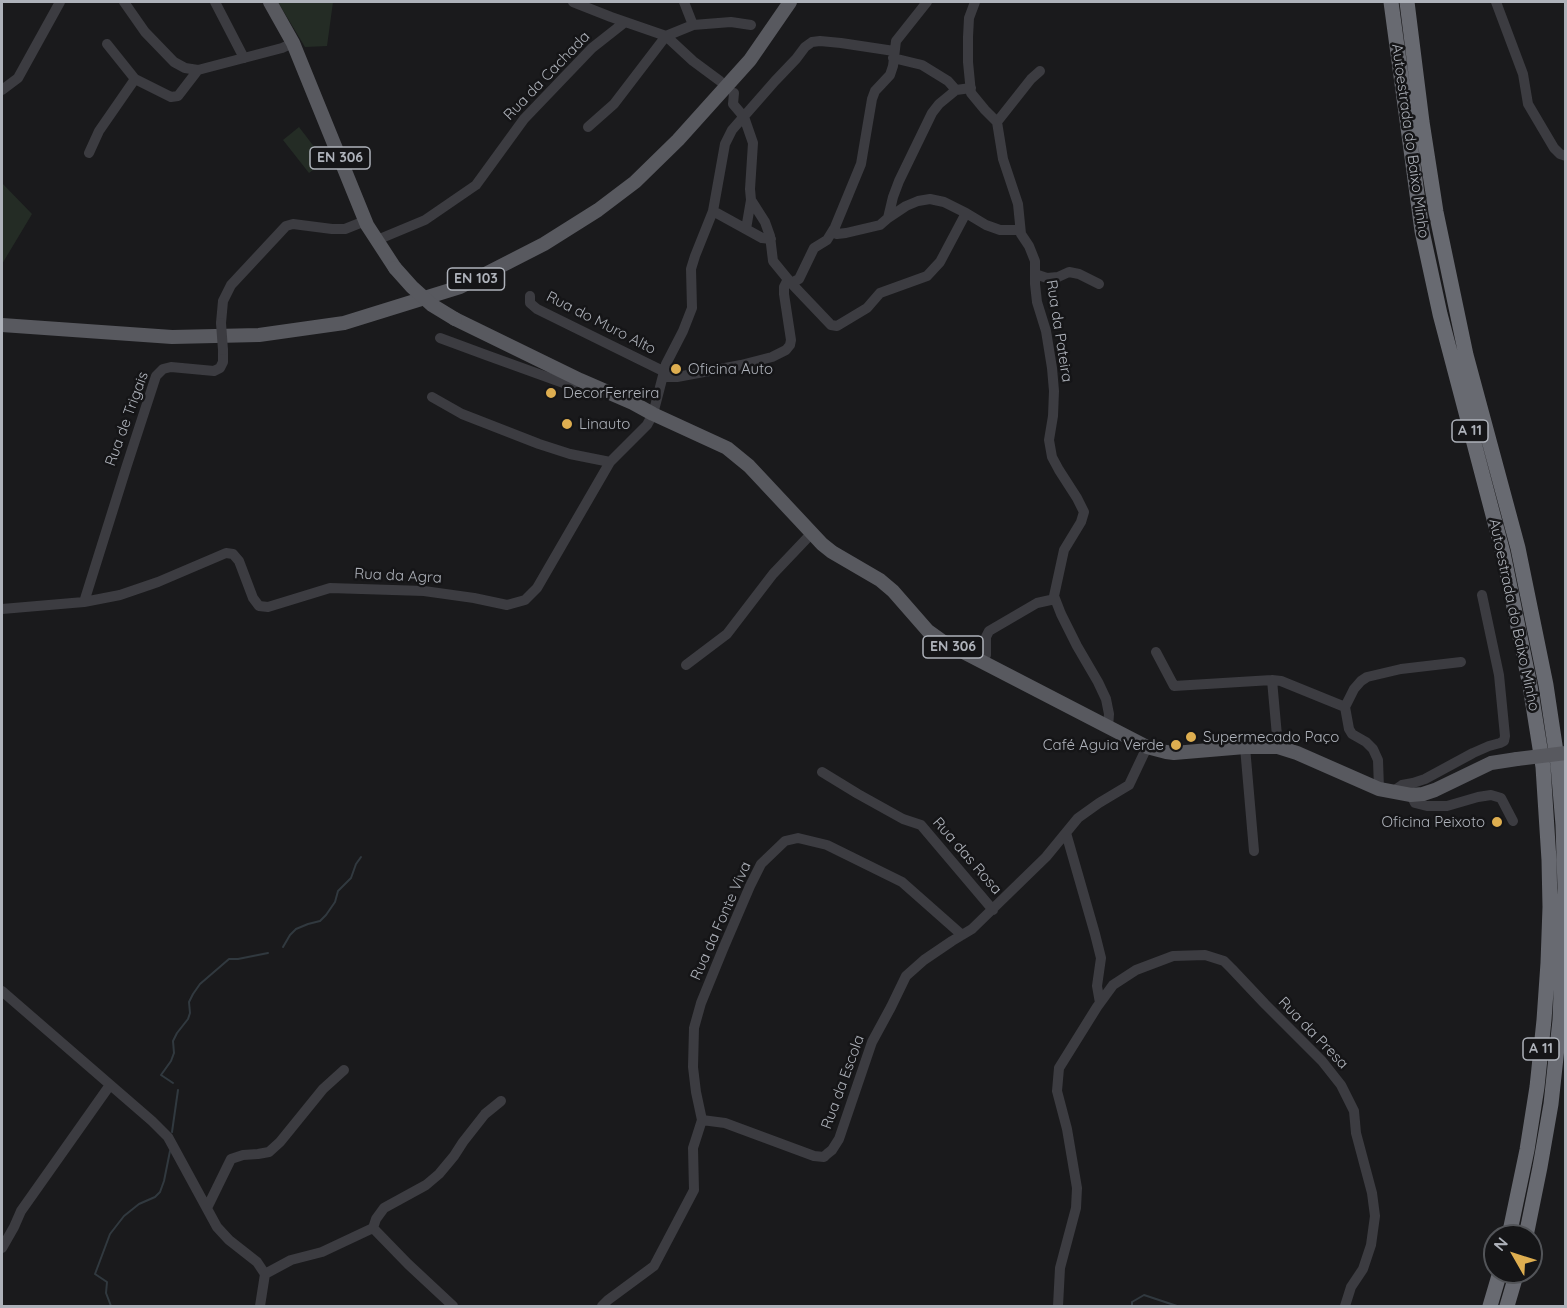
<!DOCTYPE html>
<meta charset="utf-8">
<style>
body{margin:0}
#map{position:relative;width:1567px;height:1308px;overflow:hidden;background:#1a1a1c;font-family:Quicksand,sans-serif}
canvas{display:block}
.frame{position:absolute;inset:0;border:3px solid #aeb2ba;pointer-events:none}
.north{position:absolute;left:1483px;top:1224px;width:60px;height:60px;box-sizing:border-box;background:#151517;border:2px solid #525458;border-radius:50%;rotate:309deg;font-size:16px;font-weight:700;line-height:24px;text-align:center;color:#aeb2ba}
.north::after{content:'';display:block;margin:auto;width:21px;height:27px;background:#deae50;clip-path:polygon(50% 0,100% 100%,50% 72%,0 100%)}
</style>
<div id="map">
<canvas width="1567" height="1308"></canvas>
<div class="frame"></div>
<div class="north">N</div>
</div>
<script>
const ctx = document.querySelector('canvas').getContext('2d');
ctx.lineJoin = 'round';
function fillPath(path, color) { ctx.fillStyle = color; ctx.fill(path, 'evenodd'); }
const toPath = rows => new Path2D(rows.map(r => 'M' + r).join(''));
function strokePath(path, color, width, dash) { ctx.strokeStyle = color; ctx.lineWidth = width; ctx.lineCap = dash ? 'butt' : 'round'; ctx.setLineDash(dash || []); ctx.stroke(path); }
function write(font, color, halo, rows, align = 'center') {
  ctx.font = font + ' Quicksand,sans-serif'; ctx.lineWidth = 5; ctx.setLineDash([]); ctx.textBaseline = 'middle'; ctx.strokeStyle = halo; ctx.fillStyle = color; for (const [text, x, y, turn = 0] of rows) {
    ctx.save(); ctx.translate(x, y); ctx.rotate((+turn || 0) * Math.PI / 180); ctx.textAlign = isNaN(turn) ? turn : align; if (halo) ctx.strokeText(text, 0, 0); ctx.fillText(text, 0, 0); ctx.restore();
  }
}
const green = toPath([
 [278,2,333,2,327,46,305,47],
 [299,127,325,161,309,173,283,140],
 [2,183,32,214,2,264]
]);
const stream = toPath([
 [283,947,290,935,296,929,308,924,320,921,326,915,335,902,338,891,351,878,356,864,361,857],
 [173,1083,161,1075,171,1061,174,1053,173,1041,177,1033,188,1019,190,1013,189,1002,193,994,200,984,229,959,238,959,268,953],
 [172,1132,178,1090],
 [111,1306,106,1293,107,1282,95,1274,110,1234,124,1216,139,1204,155,1197,160,1192,164,1181,170,1151],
 [1132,1306,1132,1302,1144,1295,1177,1306]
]);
const minor = toPath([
 [124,2,145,32,174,62,185,68,198,70,282,48,293,43],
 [215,2,244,58],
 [573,2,611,17,666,36,693,61,720,81],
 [684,2,693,25],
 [975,2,969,18,968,37,968,62,971,93,985,110,997,122,1003,159,1018,204,1021,234,1029,246,1035,261,1035,284,1037,302,1046,331,1052,368,1054,391,1053,416,1049,440,1052,457,1059,470,1077,498,1084,512,1081,522,1064,550,1054,596,1061,614,1077,646,1098,682,1106,699,1109,714,1108,727],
 [1496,2,1523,74,1528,104,1554,148,1560,154,1566,156],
 [107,44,135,79,171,97,178,96,198,70],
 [893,58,922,65,948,81,956,90],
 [2,90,18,78,60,2],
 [734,93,733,104,744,117,753,143,750,189,751,200,765,222,770,236,773,261,791,283,831,325,837,326,867,308,880,293,927,276,940,262,966,213],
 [997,122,1031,79,1040,71],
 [588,127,614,104,666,36,693,25,731,22,751,25],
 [89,153,99,131,135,79],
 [713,211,762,238,771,239],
 [888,218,893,197,899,181,932,113,939,104,956,90,971,88],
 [746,229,751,200],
 [832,232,837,234,846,233,880,225,888,218,906,206,918,201,930,199,944,202,966,213,986,225,1000,230,1020,230],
 [377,240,425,220,476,185,524,119,592,48,625,22],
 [1035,274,1047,278,1058,277,1069,272,1079,274,1099,284],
 [791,283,799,279,814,248,827,240,835,227,861,164,872,99,875,91,890,75,893,66,896,41,927,2],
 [530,296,530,303,537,309,665,372],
 [221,323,223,301,231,285,286,226,293,224,332,229,345,229,365,221],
 [440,338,486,355,569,385,580,380],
 [664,377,677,377,741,365,772,357,786,350,790,345,791,340,784,294,784,287,788,279],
 [432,397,462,414,539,444,570,454,610,462],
 [84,602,127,465,156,376,163,369,171,367,214,371,220,368,223,362,223,350],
 [2,609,84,602,120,595,158,582,226,553,233,554,239,561,253,598,259,606,268,607,330,588,424,591,474,598,507,605,525,600,537,588,610,462,647,425,653,414,666,364,683,331,692,308,691,269,695,256,713,211,725,144,732,130,775,81,796,59,805,47,812,42,820,41,841,43,894,51],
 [1156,652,1174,686,1272,680,1281,681,1345,707],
 [982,662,986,655,986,637,989,631,1037,603,1055,599],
 [686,665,727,634,773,574,811,534],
 [1272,680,1278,747],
 [1245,747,1254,851],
 [822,772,858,794,903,819,921,825,993,910],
 [1379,789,1378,760,1373,749,1366,742,1352,734,1349,729,1345,707,1354,689,1361,681,1367,677,1401,669,1461,662],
 [1392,792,1402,785,1413,783,1425,779,1473,753,1489,746,1500,743,1504,741,1505,736,1499,675,1482,595],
 [1411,795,1415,803,1427,806,1447,806,1478,797,1491,795,1501,798,1513,821],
 [1066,833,1095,934,1101,958,1097,986,1100,1003],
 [2,991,152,1121,168,1137,217,1227,229,1240,257,1262,265,1274,260,1306],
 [702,1120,725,1123,814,1156,824,1157,827,1154,832,1150,839,1139,872,1042,891,1007,906,976,924,960,952,941,972,929,1046,857,1078,818,1099,803,1129,785,1147,747],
 [207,1208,231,1159,243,1155,258,1154,269,1152,280,1142,323,1089,344,1070],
 [373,1228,376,1219,384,1208,426,1185,439,1174,454,1156,463,1142,485,1114,501,1101],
 [2,1248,14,1227,21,1211,110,1085],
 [265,1274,291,1260,322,1252,373,1228,408,1264,453,1306],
 [602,1306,608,1300,654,1266,694,1190,693,1148,702,1120,696,1092,693,1067,694,1028,701,1003,723,949,750,886,761,864,785,841,798,838,827,845,902,882,962,935],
 [1058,1306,1060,1268,1076,1208,1077,1188,1067,1129,1057,1091,1059,1068,1097,1007,1113,985,1136,970,1173,956,1205,955,1224,961,1232,969,1265,1004,1322,1061,1341,1085,1354,1111,1356,1133,1372,1193,1375,1216,1371,1245,1363,1269,1351,1287,1345,1306]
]);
const major = toPath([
 [270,2,293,43,367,225,395,268],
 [455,319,580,380,633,403,653,414,727,448,749,466,822,544,832,552,880,580,893,591,928,631,942,641,1147,747,1166,752,1174,753,1245,747,1278,747,1297,753,1379,789,1411,795,1423,794,1435,790,1491,763,1517,759],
 [2,325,172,337,259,335,344,323,460,287,544,244,598,210,635,182,678,140,750,60,790,2]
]);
const highway = toPath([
 [1391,2,1422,231,1440,314,1503,553,1530,686,1543,767,1549,860,1550,907,1548,963,1544,1020,1537,1087,1527,1150,1509,1236],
 [1407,2,1422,122,1436,212,1466,355,1518,548,1546,685,1558,765,1563,825,1565,888,1560,1020,1551,1104,1540,1167,1526,1236],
 [1490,1306,1500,1272],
 [1507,1306,1517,1272]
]);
const minorBridge = toPath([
 [221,323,223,350]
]);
const majorBridge = toPath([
 [395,268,412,287,432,305,455,319],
 [1517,759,1566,753]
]);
const markers = [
 [676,369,6,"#deae50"],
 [551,393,6,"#deae50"],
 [567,424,6,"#deae50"],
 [1191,737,6,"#deae50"],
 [1176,745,6,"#deae50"],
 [1497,822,6,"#deae50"]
];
const shields = [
 [340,158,60],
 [476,279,57],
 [1470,431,36],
 [953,647,60],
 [1541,1049,36]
];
const shieldNames = [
 ["EN 306",340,158],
 ["EN 103",476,279],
 ["A 11",1470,431],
 ["EN 306",953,647],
 ["A 11",1541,1049]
];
const streetNames = [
 ["Rua da Cachada",547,76,-46],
 ["Autoestrada do Baixo Minho",1410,141,82],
 ["Rua do Muro Alto",601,323,27],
 ["Rua da Pateira",1059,331,81],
 ["Rua de Trigais",127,419,-70],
 ["Rua da Agra",398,576,3],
 ["Autoestrada do Baixo Minho",1514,615,78],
 ["Rua das Rosa",967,856,49],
 ["Rua da Fonte Viva",721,921,-66],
 ["Rua da Presa",1313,1033,46],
 ["Rua da Escola",843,1082,-70]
];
const poiNames = [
 ["Oficina Auto",688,369],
 ["DecorFerreira",563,393],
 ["Linauto",579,424],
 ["Supermecado Paço",1203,737],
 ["Café Aguia Verde",1164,745,"right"],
 ["Oficina Peixoto",1485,822,"right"]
];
fillPath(green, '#242c25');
strokePath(stream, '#31393f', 2);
strokePath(minor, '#3c3c41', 10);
strokePath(major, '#58595f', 14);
strokePath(highway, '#686a71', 15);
strokePath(minorBridge, '#3c3c41', 10);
strokePath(majorBridge, '#58595f', 14);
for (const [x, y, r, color] of markers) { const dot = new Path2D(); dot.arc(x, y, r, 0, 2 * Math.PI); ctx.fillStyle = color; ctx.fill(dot); strokePath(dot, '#151517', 2); }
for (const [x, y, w] of shields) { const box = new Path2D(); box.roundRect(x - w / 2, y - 11, w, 22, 4.5); ctx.fillStyle = '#151517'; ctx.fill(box); strokePath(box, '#aeb2ba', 1.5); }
write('bold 14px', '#aeb2ba', null, shieldNames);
write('15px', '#aeb2ba', '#151517', streetNames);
write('15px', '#aeb2ba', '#151517', poiNames, 'left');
</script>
